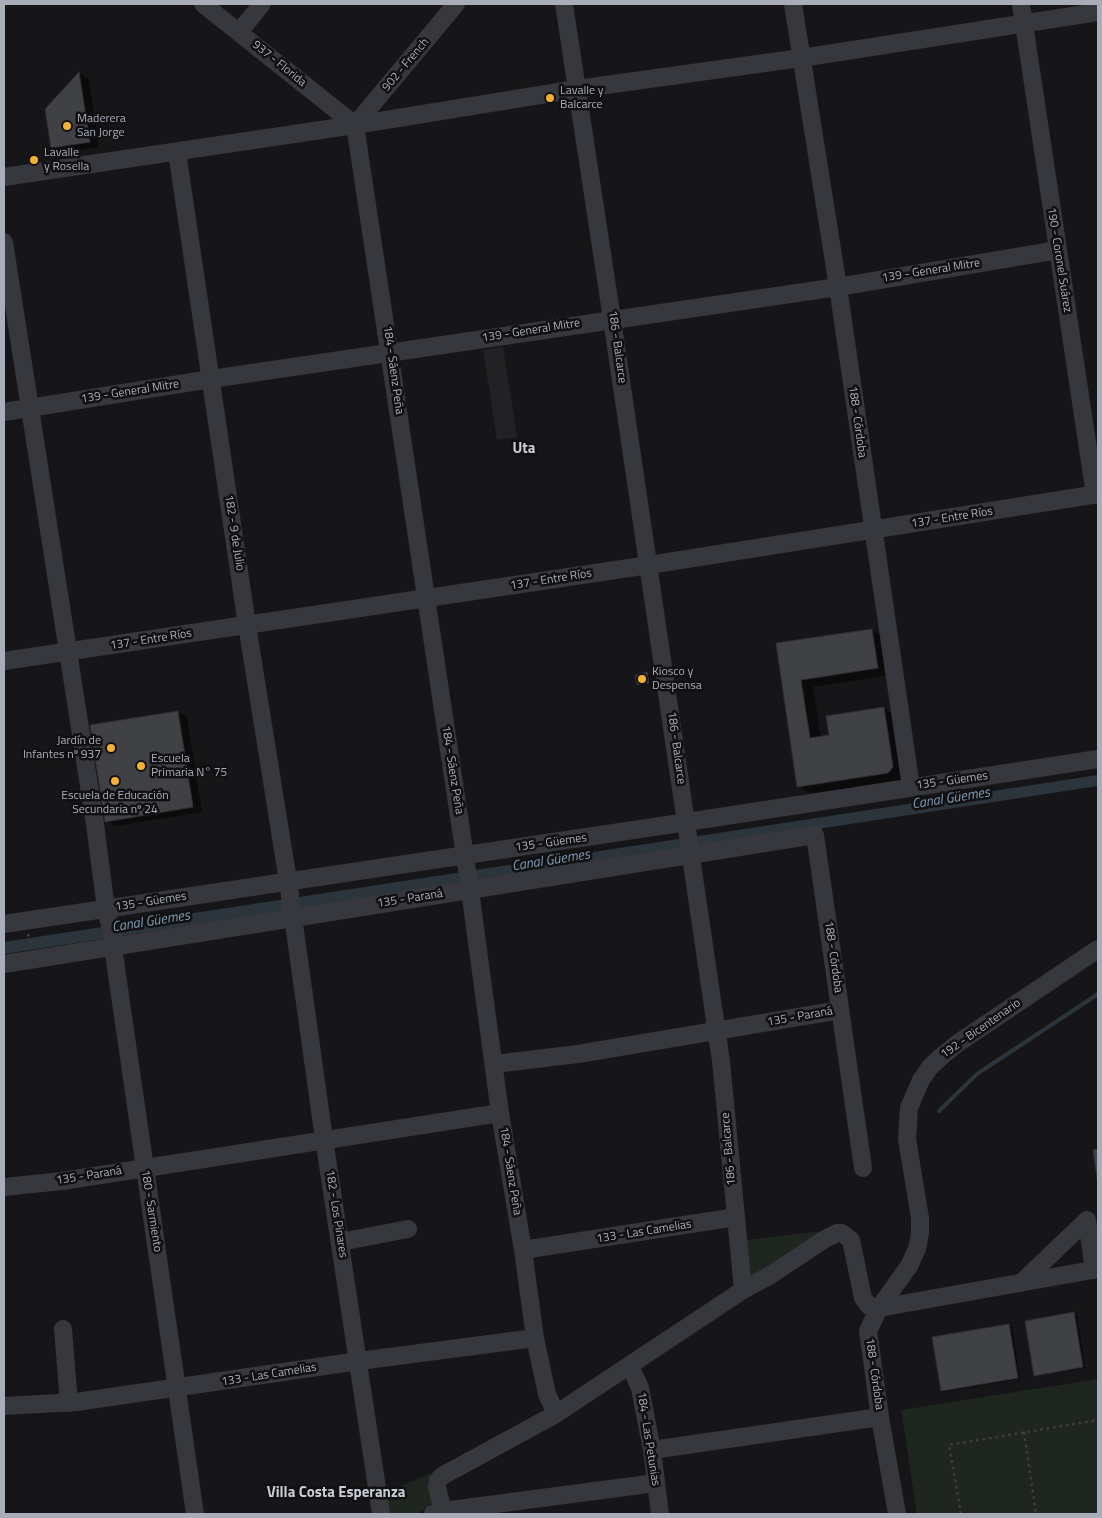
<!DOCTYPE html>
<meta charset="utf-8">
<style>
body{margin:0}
#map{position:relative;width:1102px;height:1518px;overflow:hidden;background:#161618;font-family:"Titillium Web",sans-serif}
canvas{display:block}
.frame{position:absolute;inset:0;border:5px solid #a8adb8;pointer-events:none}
</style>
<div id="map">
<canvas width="1102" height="1518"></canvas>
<div class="frame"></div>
</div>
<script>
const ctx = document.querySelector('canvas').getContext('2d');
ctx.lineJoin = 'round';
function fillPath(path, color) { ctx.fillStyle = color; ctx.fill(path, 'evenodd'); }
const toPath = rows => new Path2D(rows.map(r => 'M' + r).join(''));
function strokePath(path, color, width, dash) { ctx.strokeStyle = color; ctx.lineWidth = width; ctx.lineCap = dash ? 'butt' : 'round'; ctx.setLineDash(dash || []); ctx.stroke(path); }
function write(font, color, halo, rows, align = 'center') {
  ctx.font = font + ' "Titillium Web",sans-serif'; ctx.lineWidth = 5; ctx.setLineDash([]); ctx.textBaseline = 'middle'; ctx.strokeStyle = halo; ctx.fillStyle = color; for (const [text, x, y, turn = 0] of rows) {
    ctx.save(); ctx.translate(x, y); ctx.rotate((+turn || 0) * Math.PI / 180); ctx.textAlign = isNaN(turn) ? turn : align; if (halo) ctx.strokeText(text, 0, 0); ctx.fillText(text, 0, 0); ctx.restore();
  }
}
const built = toPath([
 [503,347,517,437,497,440,483,350]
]);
const green = toPath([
 [822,1231,748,1282,746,1240],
 [1098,1379,1098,1514,917,1514,901,1410],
 [430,1474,440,1506,428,1508,416,1514,386,1514,384,1493]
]);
const water = toPath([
 [1098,775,1098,786,4,954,4,942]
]);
const shadow = toPath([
 [80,74,89,79,99,147,61,153,52,148,46,110],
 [872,630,885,637,890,675,813,687,821,738,830,736,884,708,896,716,906,775,901,780,811,794,798,786,777,644],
 [647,674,650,675,651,684,641,686,638,684],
 [178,712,187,717,202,812,116,826,106,821],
 [1096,1309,1098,1309,1098,1324],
 [1074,1314,1077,1315,1085,1368,1038,1376,1035,1375],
 [1009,1325,1012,1327,1020,1379,944,1392,942,1390]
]);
const stream = toPath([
 [939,1111,977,1074,1098,994]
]);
const building = toPath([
 [79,72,90,142,51,148,45,109,79,72],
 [872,629,878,668,801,680,810,738,829,735,826,716,884,707,893,767,888,773,797,787,776,643,872,629],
 [647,672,649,683,637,685,635,675,647,672],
 [178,711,193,807,105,822,90,725,178,711],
 [1098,1149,1098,1185,1093,1150,1098,1149],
 [1074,1312,1083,1367,1034,1376,1025,1321,1074,1312],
 [1009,1324,1018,1378,941,1391,932,1337,1009,1324]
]);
const path = toPath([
 [28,934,31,946],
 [1024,1432,1036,1514],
 [961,1514,949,1445,1098,1420],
 [1090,1514,1098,1513]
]);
const minor = toPath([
 [203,4,355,125],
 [564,4,612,319,721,1061,743,1290],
 [793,4,838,287,911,787],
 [1021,4,1095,495],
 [239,32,262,4],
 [355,125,469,883,500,1113,523,1250,535,1338,547,1394,556,1414],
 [355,125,456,4],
 [177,152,247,625,288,881,324,1139,381,1514],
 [4,177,355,125,577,89,801,58,1098,12],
 [4,242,95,824,106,909,114,941,113,947,195,1514],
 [4,412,211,379,838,287,1058,250],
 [4,661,649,565,1098,494],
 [4,924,687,822,1098,759],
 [4,964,815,835,863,1168],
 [494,1064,578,1054,840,1010],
 [4,1187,62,1181,500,1113],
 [340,1242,408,1229],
 [523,1250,736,1217],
 [1021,1283,1087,1220,1094,1270],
 [63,1329,69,1403],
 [630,1366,640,1388,652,1450,660,1514],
 [4,1406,76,1402,359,1361,535,1338],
 [652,1450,880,1417],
 [443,1511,437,1487,438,1480,442,1476,556,1414,743,1290,769,1276,825,1239,837,1233,842,1233,851,1240,863,1298,869,1306,879,1308,1098,1269],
 [433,1514,443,1511,656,1483],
 [897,1514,880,1417,868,1331,879,1308,909,1266,917,1249,920,1233,920,1218,907,1139,909,1108,921,1080,930,1067,942,1056,958,1043,1098,949]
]);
const markers = [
 [550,98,5,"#f2b134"],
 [67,126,5,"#f2b134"],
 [34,160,5,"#f2b134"],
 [642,679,5,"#f2b134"],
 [111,748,5,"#f2b134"],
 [141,766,5,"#f2b134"],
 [115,781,5,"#f2b134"]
];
const streetNames = [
 ["937 - Florida",279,64,39],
 ["902 - French",406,65,-50],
 ["190 - Coronel Suárez",1059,260,81],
 ["139 - General Mitre",931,271,-9],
 ["139 - General Mitre",531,331,-9],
 ["186 - Balcarce",617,347,82],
 ["184 - Sáenz Peña",393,370,82],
 ["139 - General Mitre",130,392,-9],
 ["188 - Córdoba",857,422,82],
 ["137 - Entre Ríos",952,518,-9],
 ["182 - 9 de Julio",234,533,81],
 ["137 - Entre Ríos",551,580,-9],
 ["137 - Entre Ríos",151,640,-9],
 ["186 - Balcarce",676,748,82],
 ["184 - Sáenz Peña",452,770,81],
 ["135 - Güemes",952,781,-8],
 ["135 - Güemes",551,843,-8],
 ["135 - Paraná",410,899,-9],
 ["135 - Güemes",151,902,-9],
 ["188 - Córdoba",833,957,82],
 ["135 - Paraná",800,1017,-10],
 ["192 - Bicentenario",981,1029,-35],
 ["186 - Balcarce",729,1149,-95],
 ["184 - Sáenz Peña",510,1171,81],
 ["135 - Paraná",89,1176,-9],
 ["180 - Sarmiento",151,1211,81],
 ["182 - Los Pinares",336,1214,81],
 ["133 - Las Camelias",644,1232,-9],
 ["188 - Córdoba",874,1374,82],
 ["133 - Las Camelias",269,1375,-9],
 ["184 - Las Petunias",648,1439,81]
];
const poiNames = [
 ["Lavalle y",560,91],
 ["Balcarce",560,105],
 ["Maderera",77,119],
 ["San Jorge",77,133],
 ["Lavalle",44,153],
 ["y Rosella",44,167],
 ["Kiosco y",652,672],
 ["Despensa",652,686],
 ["Jardín de",101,741,"right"],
 ["Infantes nº 937",101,755,"right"],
 ["Escuela",151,759],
 ["Primaria N° 75",151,773],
 ["Escuela de Educación",115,796,"center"],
 ["Secundaria nº 24",115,810,"center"]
];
const waterNames = [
 ["Canal Güemes",951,799,-9],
 ["Canal Güemes",551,861,-9],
 ["Canal Güemes",151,922,-9]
];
const quarterNames = [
 ["Uta",524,449],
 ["Villa Costa Esperanza",336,1493]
];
fillPath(built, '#222225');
fillPath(green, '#1e261f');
fillPath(water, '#2c353c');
fillPath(shadow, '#0007');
strokePath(stream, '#2c353c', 4);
fillPath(building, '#404145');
strokePath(building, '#303034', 1);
strokePath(path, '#3d3f44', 2.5, [2.5, 4]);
strokePath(minor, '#37383d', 18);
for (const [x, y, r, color] of markers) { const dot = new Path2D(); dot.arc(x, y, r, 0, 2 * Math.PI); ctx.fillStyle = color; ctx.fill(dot); strokePath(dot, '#111113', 2); }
write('12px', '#a8adb8', '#111113', streetNames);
write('12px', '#a8adb8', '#111113', poiNames, 'left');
write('italic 14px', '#7f9bb3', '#111113', waterNames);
write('bold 15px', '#c9ccd4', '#111113', quarterNames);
</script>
